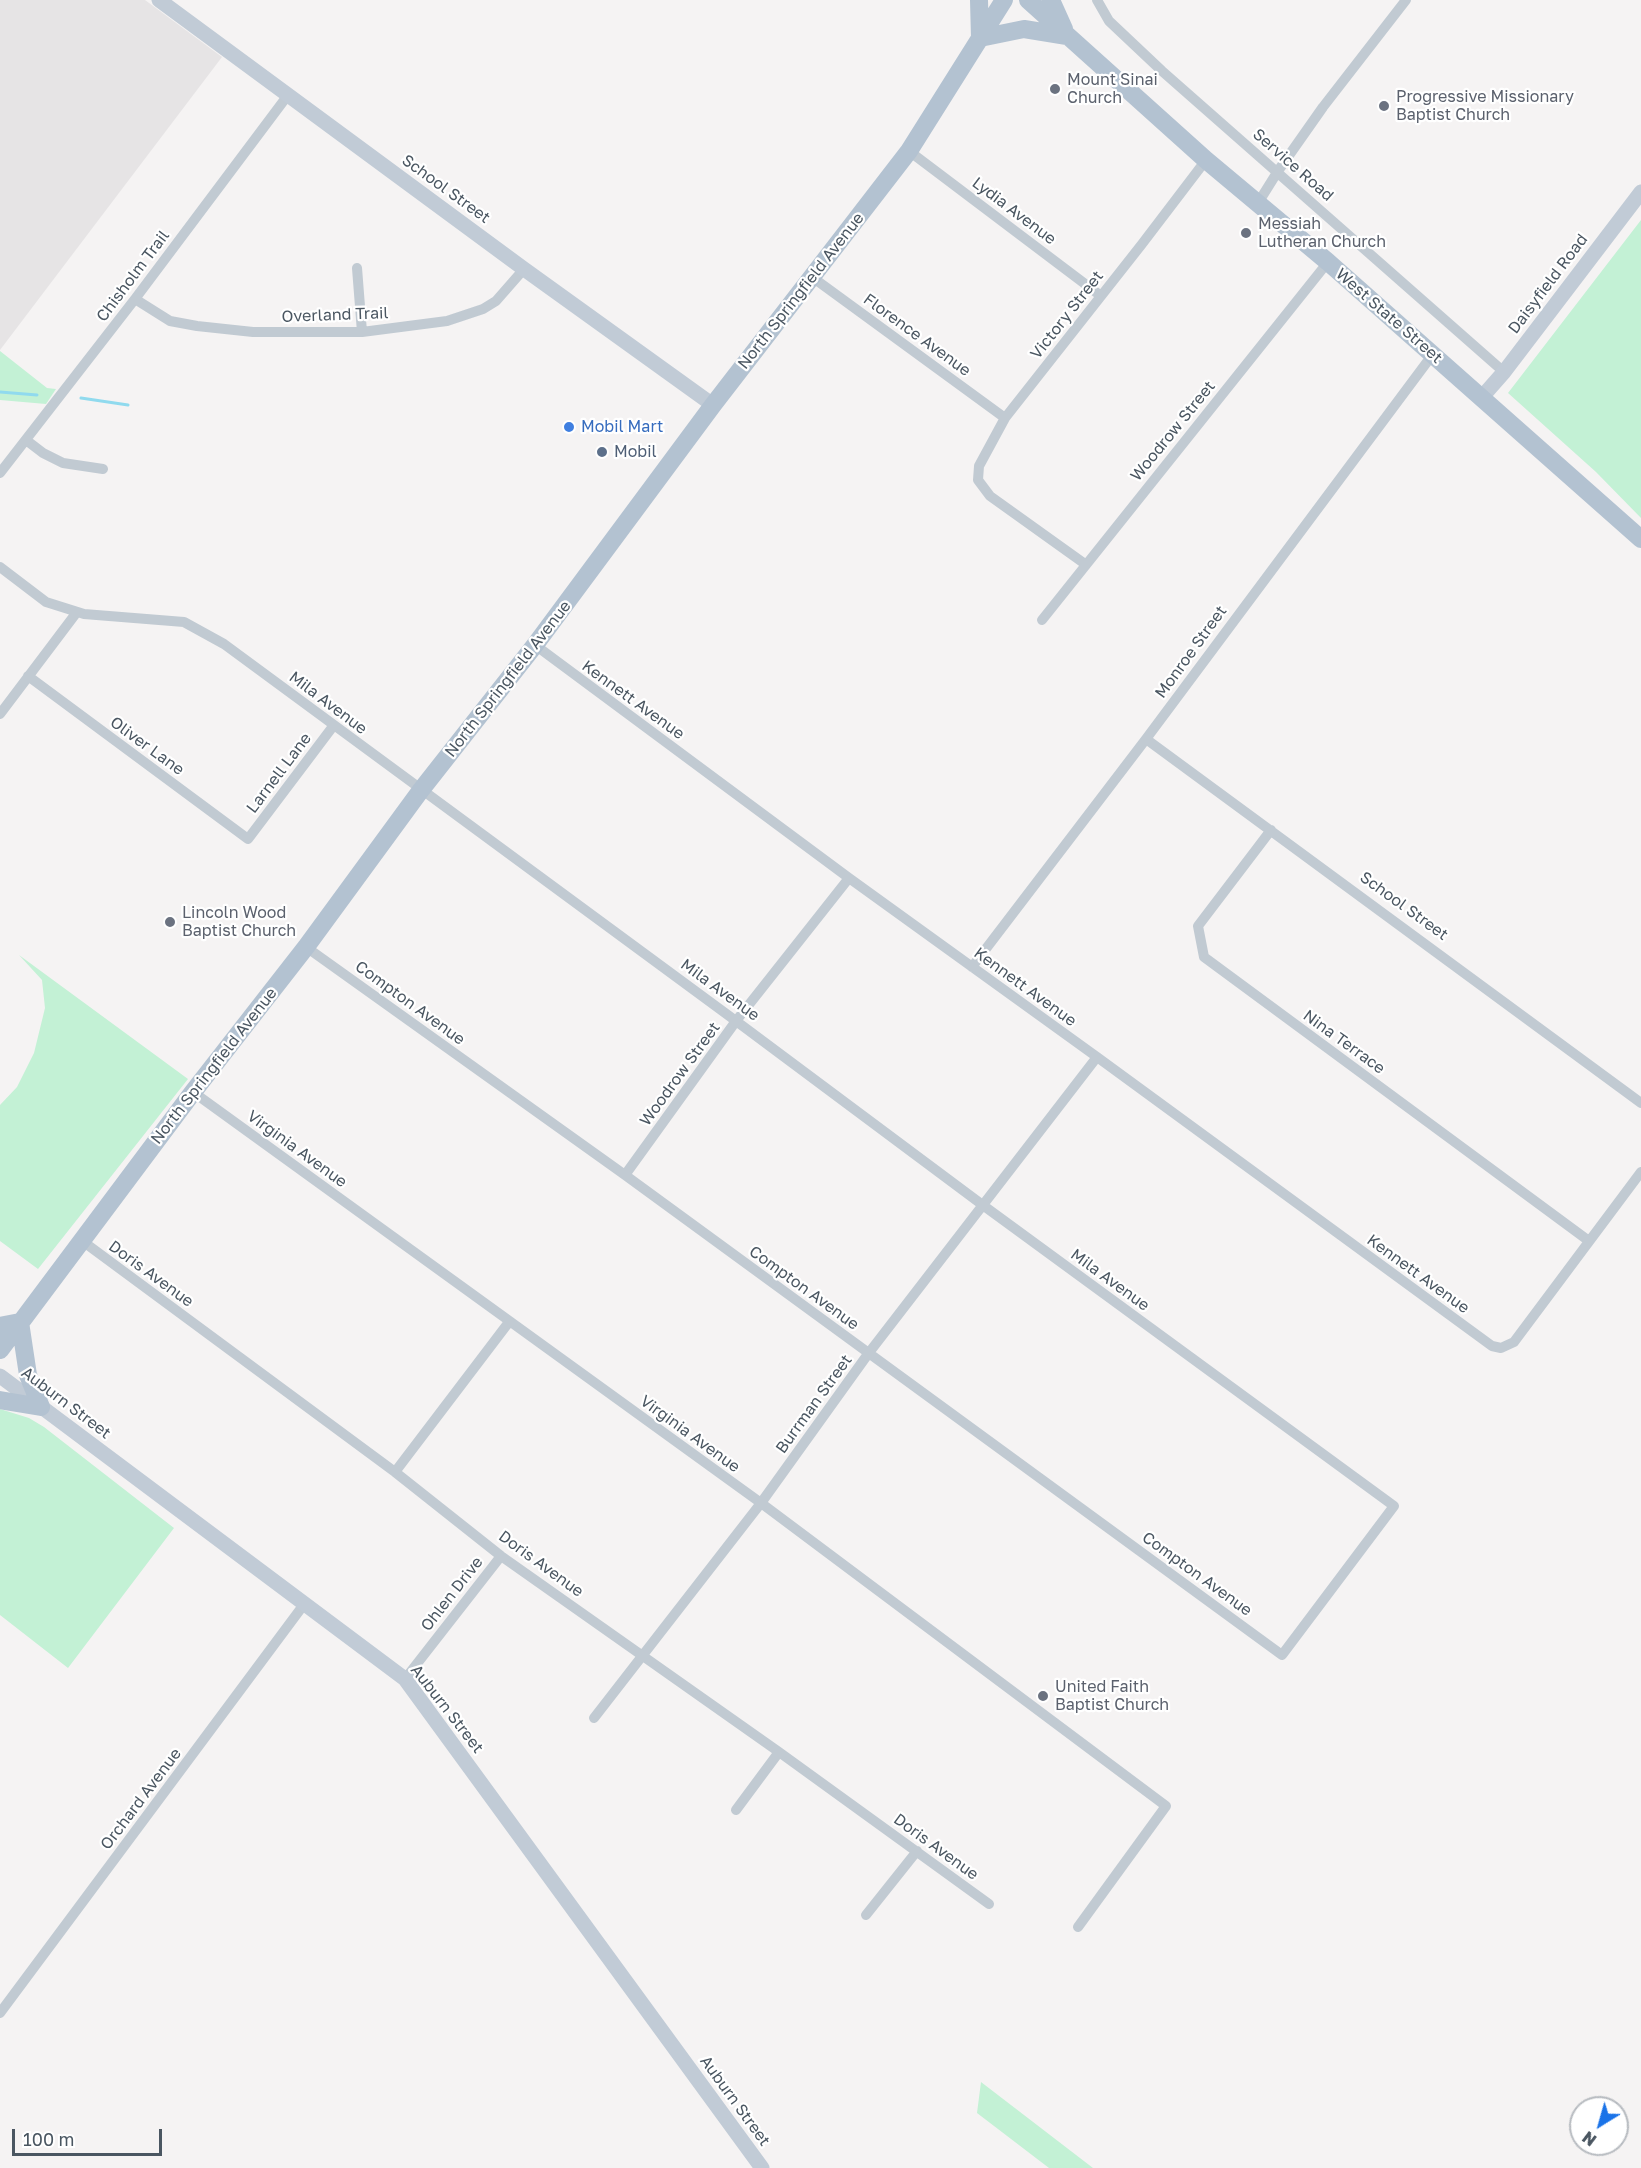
<!DOCTYPE html>
<style>
body{margin:0}
#map{position:relative;width:1641px;height:2168px;overflow:hidden;background:#f5f3f3;font-family:"Golos Text",sans-serif}
canvas{display:block}
.north{position:absolute;left:1569px;top:2096px;width:60px;height:60px;box-sizing:border-box;background:#fff;border:2px solid #b7bbc0;border-radius:50%;rotate:217deg;font-size:16px;font-weight:700;line-height:24px;text-align:center;color:#4a5661}
.north::after{content:'';display:block;margin:auto;width:21px;height:27px;background:#1a73e8;clip-path:polygon(50% 0,100% 100%,50% 72%,0 100%)}
.scale{position:absolute;left:12px;top:2129px;width:150px;height:27px;box-sizing:border-box;border:3px solid #4a5661;border-top:0;padding-left:8px;font-size:18px;line-height:21px;white-space:nowrap;color:#4a5661;-webkit-text-stroke:4px #fff;paint-order:stroke}
</style>
<div id="map">
<canvas width="1641" height="2168"></canvas>
<div class="north">N</div>
<div class="scale">100 m</div>
</div>
<script>
const ctx = document.querySelector('canvas').getContext('2d');
ctx.lineJoin = 'round';
function fillPath(path, color) { ctx.fillStyle = color; ctx.fill(path, 'evenodd'); }
const toPath = rows => new Path2D(rows.map(r => 'M' + r).join(''));
function strokePath(path, color, width, dash) { ctx.strokeStyle = color; ctx.lineWidth = width; ctx.lineCap = dash ? 'butt' : 'round'; ctx.setLineDash(dash || []); ctx.stroke(path); }
function write(font, color, halo, rows, align = 'center') {
  ctx.font = font + ' "Golos Text",sans-serif'; ctx.lineWidth = 4.5; ctx.setLineDash([]); ctx.textBaseline = 'middle'; ctx.strokeStyle = halo; ctx.fillStyle = color; for (const [text, x, y, turn = 0] of rows) {
    ctx.save(); ctx.translate(x, y); ctx.rotate((+turn || 0) * Math.PI / 180); ctx.textAlign = isNaN(turn) ? turn : align; if (halo) ctx.strokeText(text, 0, 0); ctx.fillText(text, 0, 0); ctx.restore();
  }
}
const education = toPath([
 [0,0,145,0,222,57,0,350]
]);
const green = toPath([
 [1641,220,1641,518,1596,472,1508,393],
 [0,351,47,388,56,389,46,404,0,400],
 [19,955,188,1079,38,1269,0,1241,0,1105,17,1087,34,1053,45,1008,42,980],
 [0,1409,29,1418,44,1427,174,1528,68,1668,0,1615],
 [981,2082,1093,2168,1049,2168,977,2113]
]);
const stream = toPath([
 [0,392,37,395],
 [81,398,128,405]
]);
const street = toPath([
 [1097,0,1109,21,1162,71,1504,372],
 [909,151,1101,296],
 [1258,203,1278,171,1323,107,1406,0],
 [357,268,362,332],
 [812,277,1005,418],
 [135,299,170,321,197,326,253,332,362,332,447,321,483,309,496,301,524,269],
 [26,440,43,453,63,463,103,469],
 [0,473,135,299,288,95],
 [1085,564,990,496,978,480,979,466,1005,418,1142,244,1206,160],
 [0,567,46,602,84,614,184,622,224,644,736,1021,984,1206,1394,1506,1282,1655,625,1175,306,947],
 [1042,620,1328,262],
 [535,645,849,878,1097,1057,1492,1346,1501,1348,1514,1342,1641,1172],
 [28,676,248,839,334,725],
 [0,714,77,612],
 [1146,739,1641,1103],
 [1271,830,1198,926,1204,957,1589,1241],
 [972,967,1146,739,1433,354],
 [193,1092,761,1503,1166,1806,1078,1927],
 [625,1175,736,1021,849,878],
 [81,1240,395,1472,501,1556,779,1752,989,1904],
 [395,1472,509,1322],
 [405,1679,501,1556],
 [594,1718,761,1503,868,1354,1097,1057],
 [736,1810,779,1752],
 [866,1915,917,1851],
 [0,2013,305,1603]
]);
const secondary = toPath([
 [159,0,524,269,713,405],
 [1482,397,1504,372,1641,192],
 [0,1376,405,1679,762,2168]
]);
const primary = toPath([
 [979,0,980,38,1024,29,1067,36],
 [1028,0,1206,160,1328,262,1641,539],
 [1051,0,1064,29],
 [0,1326,20,1322,28,1375,41,1407],
 [0,1350,193,1092,306,947,421,790,535,645,713,405,909,151,1004,0],
 [0,1400,41,1407]
]);
const markers = [
 [1055,89,6,"#6b7280"],
 [1384,106,6,"#6b7280"],
 [1246,233,6,"#6b7280"],
 [569,427,6,"#3f7fe0"],
 [602,452,6,"#5c6f8a"],
 [170,922,6,"#6b7280"],
 [1043,1696,6,"#6b7280"]
];
const worshipNames = [
 ["Mount Sinai",1067,80],
 ["Church",1067,98],
 ["Progressive Missionary",1396,97],
 ["Baptist Church",1396,115],
 ["Messiah",1258,224],
 ["Lutheran Church",1258,242],
 ["Lincoln Wood",182,913],
 ["Baptist Church",182,931],
 ["United Faith",1055,1687],
 ["Baptist Church",1055,1705]
];
const streetNames = [
 ["Service Road",1293,165,41],
 ["School Street",446,189,36],
 ["Lydia Avenue",1014,211,37],
 ["Chisholm Trail",133,276,-53],
 ["Daisyfield Road",1548,284,-53],
 ["North Springfield Avenue",801,291,-52],
 ["Overland Trail",335,315,-2],
 ["Victory Street",1067,315,-52],
 ["West State Street",1389,316,41],
 ["Florence Avenue",917,335,36],
 ["Woodrow Street",1173,431,-51],
 ["Monroe Street",1191,652,-54],
 ["North Springfield Avenue",508,679,-52],
 ["Kennett Avenue",633,700,36],
 ["Mila Avenue",328,703,37],
 ["Oliver Lane",147,746,36],
 ["Larnell Lane",279,773,-53],
 ["School Street",1404,906,36],
 ["Kennett Avenue",1025,987,36],
 ["Mila Avenue",720,990,36],
 ["Compton Avenue",410,1003,36],
 ["Nina Terrace",1344,1042,36],
 ["North Springfield Avenue",214,1066,-52],
 ["Woodrow Street",680,1074,-54],
 ["Virginia Avenue",297,1149,36],
 ["Doris Avenue",151,1274,36],
 ["Kennett Avenue",1418,1274,36],
 ["Mila Avenue",1110,1280,36],
 ["Compton Avenue",804,1288,36],
 ["Auburn Street",66,1403,37],
 ["Burrman Street",814,1404,-54],
 ["Virginia Avenue",690,1434,36],
 ["Doris Avenue",541,1564,36],
 ["Compton Avenue",1197,1574,36],
 ["Ohlen Drive",452,1594,-52],
 ["Auburn Street",447,1709,52],
 ["Orchard Avenue",141,1799,-53],
 ["Doris Avenue",936,1847,36],
 ["Auburn Street",735,2101,54]
];
const shopNames = [
 ["Mobil Mart",581,427]
];
const serviceNames = [
 ["Mobil",614,452]
];
fillPath(education, '#e6e4e5');
fillPath(green, '#c3f1d5');
strokePath(stream, '#90daee', 3);
strokePath(street, '#c1cad2', 10);
strokePath(secondary, '#c1cbd6', 15);
strokePath(primary, '#b3c2d1', 18);
for (const [x, y, r, color] of markers) { const dot = new Path2D(); dot.arc(x, y, r, 0, 2 * Math.PI); ctx.fillStyle = color; ctx.fill(dot); strokePath(dot, '#fff', 2); }
write('16px', '#5b616d', '#fff', worshipNames, 'left');
write('16px', '#4a5661', '#fff', streetNames);
write('16px', '#366cbe', '#fff', shopNames, 'left');
write('16px', '#4e5e75', '#fff', serviceNames, 'left');
</script>
